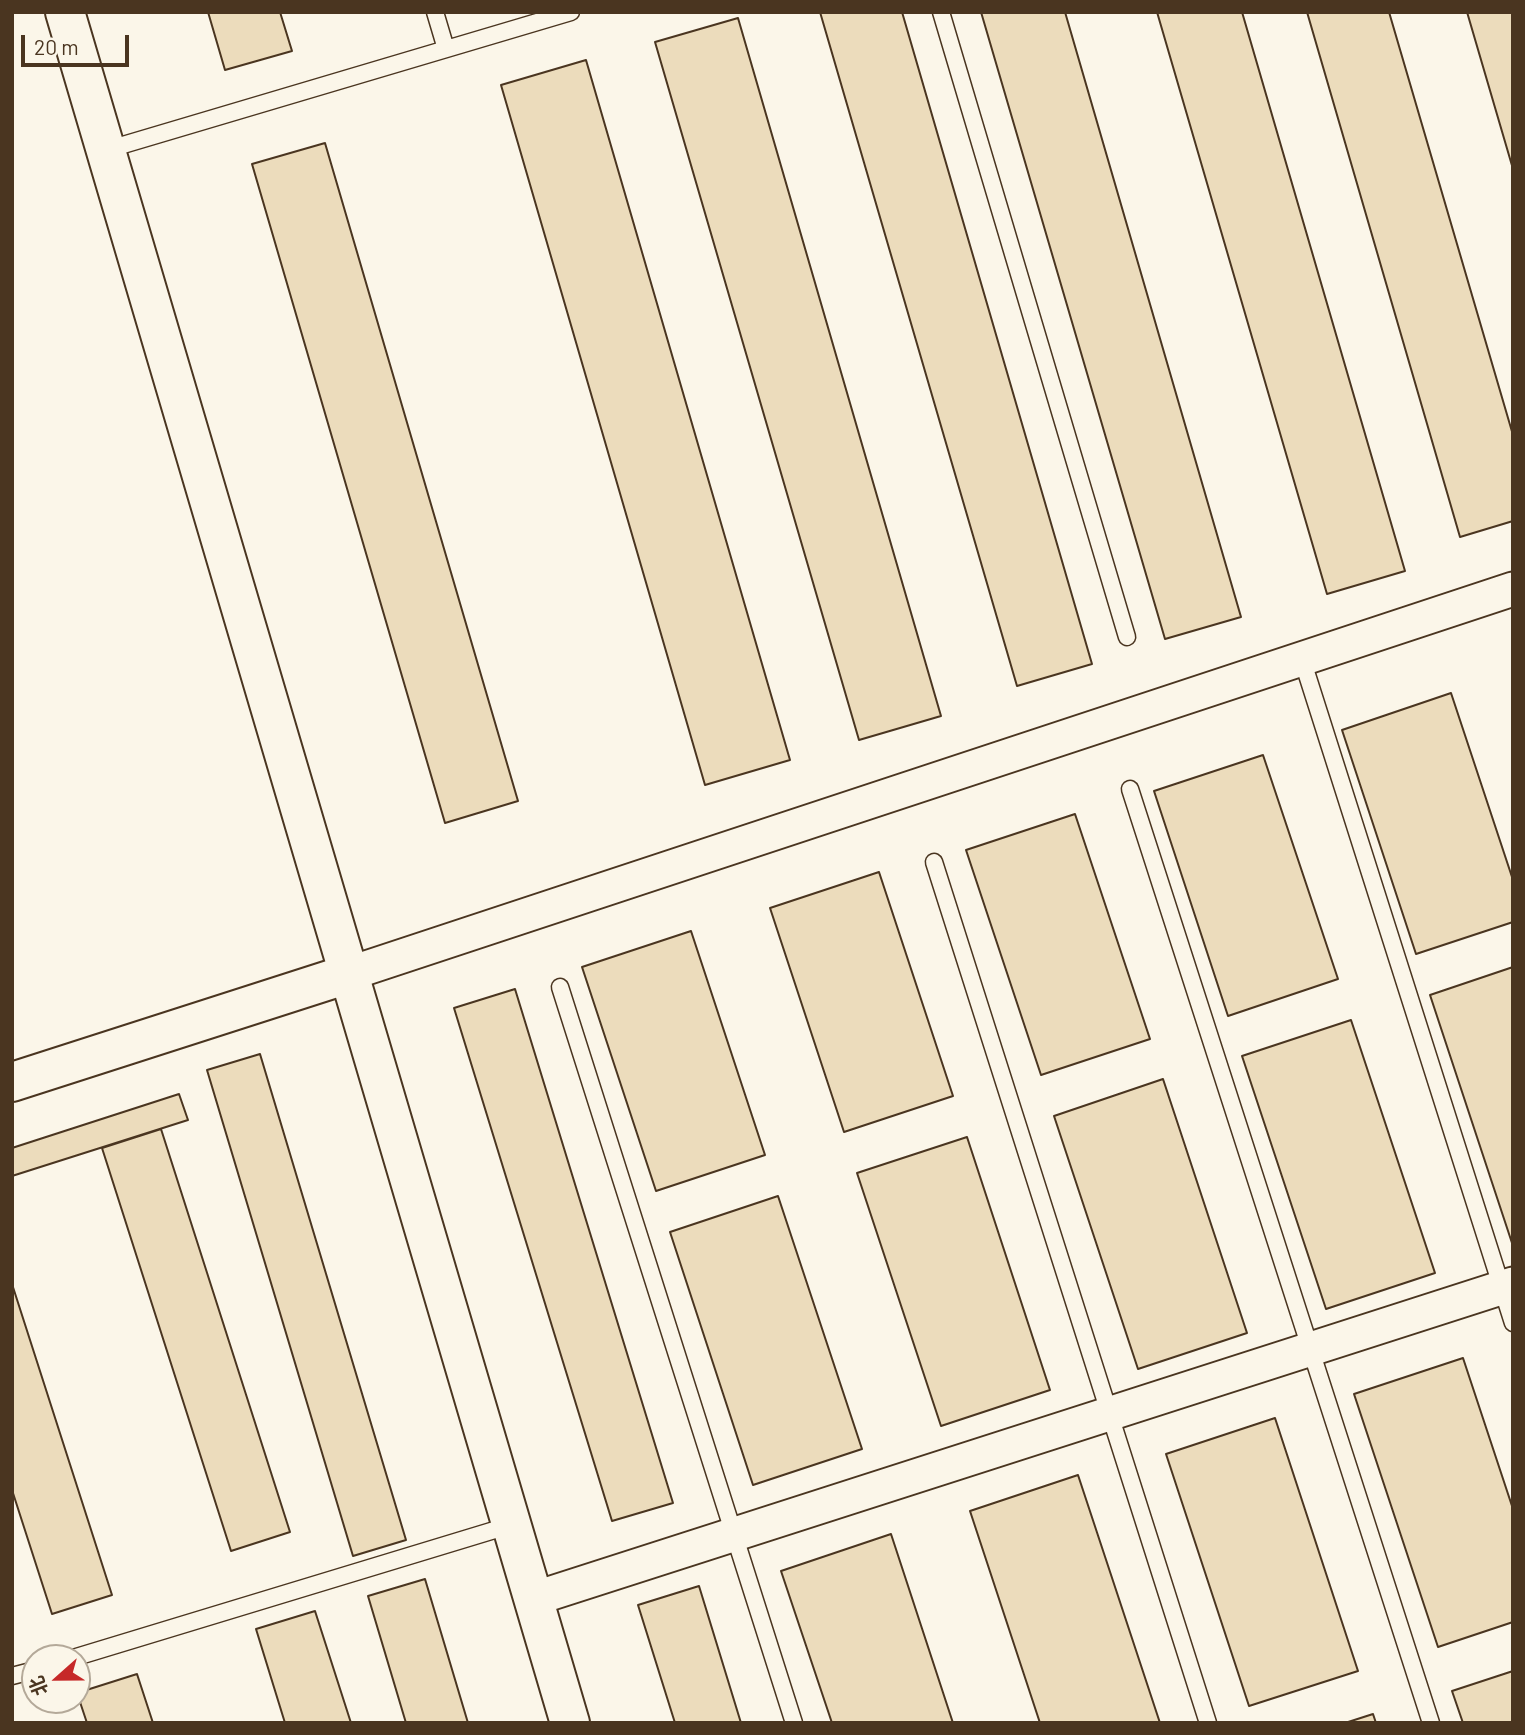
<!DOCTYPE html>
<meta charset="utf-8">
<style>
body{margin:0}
#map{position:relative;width:1525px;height:1735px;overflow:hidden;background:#fbf6e9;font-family:Barlow,"Noto Sans SC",sans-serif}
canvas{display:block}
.frame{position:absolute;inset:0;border:14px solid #4a3520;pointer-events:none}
.north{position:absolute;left:21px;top:1644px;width:70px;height:70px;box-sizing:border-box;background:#fbf6e9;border:2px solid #b4a999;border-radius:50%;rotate:249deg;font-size:19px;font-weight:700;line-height:28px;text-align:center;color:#4a3520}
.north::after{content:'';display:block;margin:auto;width:24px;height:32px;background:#c62828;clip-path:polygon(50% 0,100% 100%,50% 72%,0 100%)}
.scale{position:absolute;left:21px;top:35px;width:108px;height:32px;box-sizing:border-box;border:4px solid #4a3520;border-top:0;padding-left:9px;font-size:21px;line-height:24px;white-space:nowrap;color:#4a3520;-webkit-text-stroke:5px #fbf6e9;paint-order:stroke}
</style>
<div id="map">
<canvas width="1525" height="1735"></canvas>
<div class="frame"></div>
<div class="north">北</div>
<div class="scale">20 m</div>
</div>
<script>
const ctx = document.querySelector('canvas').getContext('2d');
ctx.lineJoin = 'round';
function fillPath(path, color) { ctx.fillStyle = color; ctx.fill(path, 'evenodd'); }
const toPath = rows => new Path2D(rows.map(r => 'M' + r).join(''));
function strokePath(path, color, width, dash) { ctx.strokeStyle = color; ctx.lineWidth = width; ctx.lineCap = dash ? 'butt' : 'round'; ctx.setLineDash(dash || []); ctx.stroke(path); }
const building = toPath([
 [208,12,280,12,292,51,225,70,208,12],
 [820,12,902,12,1092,664,1017,686,820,12],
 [981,12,1065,12,1241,617,1165,639,981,12],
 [1157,12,1242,12,1405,571,1327,594,1157,12],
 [1307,12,1389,12,1513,435,1513,521,1460,537,1307,12],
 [1467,12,1513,12,1513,169,1467,12],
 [738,18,941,716,859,740,655,42,738,18],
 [586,60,790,760,705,785,501,85,586,60],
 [325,143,518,801,445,823,252,164,325,143],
 [1451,693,1513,880,1513,922,1416,954,1342,730,1451,693],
 [1263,755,1338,979,1228,1016,1154,791,1263,755],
 [1075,814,1150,1039,1041,1075,966,850,1075,814],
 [879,872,953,1096,844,1132,770,908,879,872],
 [691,931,765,1155,656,1191,582,967,691,931],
 [1513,967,1513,1246,1430,995,1513,967],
 [515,989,673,1503,612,1521,454,1008,515,989],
 [1351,1020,1435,1273,1326,1309,1242,1056,1351,1020],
 [260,1054,406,1540,353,1556,207,1070,260,1054],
 [1163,1079,1247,1333,1138,1369,1054,1116,1163,1079],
 [179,1094,188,1120,12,1176,12,1148,179,1094],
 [161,1129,290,1532,231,1551,102,1148,161,1129],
 [967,1137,1050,1390,941,1426,857,1173,967,1137],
 [778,1196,862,1449,753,1485,670,1232,778,1196],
 [12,1284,112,1595,52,1614,12,1490,12,1284],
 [1463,1358,1513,1509,1513,1622,1438,1647,1354,1394,1463,1358],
 [1275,1418,1358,1671,1249,1706,1166,1454,1275,1418],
 [1078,1475,1160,1723,1040,1723,970,1511,1078,1475],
 [891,1534,953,1723,832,1723,781,1571,891,1534],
 [425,1579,468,1723,406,1723,368,1596,425,1579],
 [699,1586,741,1723,675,1723,638,1605,699,1586],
 [315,1611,351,1723,285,1723,256,1629,315,1611],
 [1513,1671,1513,1723,1463,1723,1452,1691,1513,1671],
 [137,1674,153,1723,87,1723,77,1693,137,1674],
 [1373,1714,1376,1723,1345,1723,1373,1714]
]);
const service = toPath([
 [435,12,446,49],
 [941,12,1127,637],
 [106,150,571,12],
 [1302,659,1513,1323],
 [1130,789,1431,1723],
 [934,862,1208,1723],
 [560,987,794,1723],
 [73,1658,511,1525],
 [12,1676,35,1670]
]);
const minor = toPath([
 [348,974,1513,589],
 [533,1599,1513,1284]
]);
const tertiary = toPath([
 [12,1082,348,974]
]);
const secondary = toPath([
 [65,12,570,1723]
]);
fillPath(building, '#ecdcbc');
strokePath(building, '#4a3520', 2);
strokePath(service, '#4a3520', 19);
strokePath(minor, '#4a3520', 37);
strokePath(tertiary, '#4a3520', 42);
strokePath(secondary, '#4a3520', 42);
strokePath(service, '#fbf6e9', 16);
strokePath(minor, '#fbf6e9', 33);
strokePath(tertiary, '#fbf6e9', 38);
strokePath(secondary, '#fbf6e9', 38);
</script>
